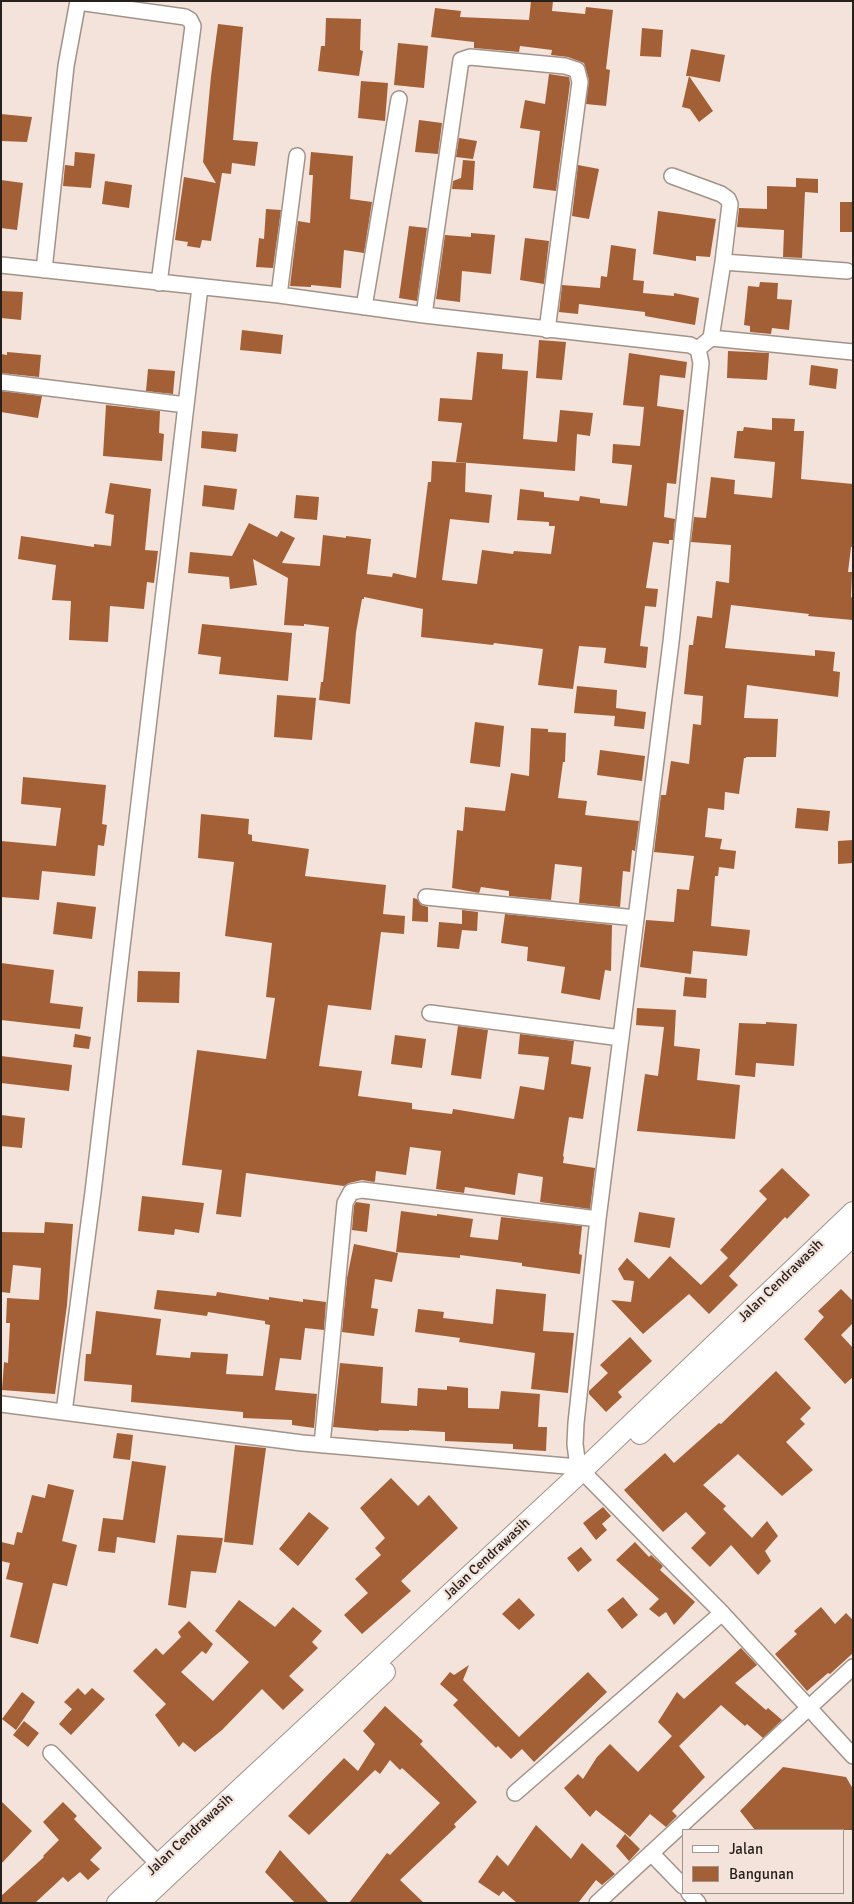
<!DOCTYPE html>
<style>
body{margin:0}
#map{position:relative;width:854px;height:1904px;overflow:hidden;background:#f4e3da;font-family:Signika,sans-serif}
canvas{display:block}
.frame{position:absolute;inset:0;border:2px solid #27211e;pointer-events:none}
.legend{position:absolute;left:682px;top:1829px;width:162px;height:65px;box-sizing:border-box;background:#f4e3da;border:1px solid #a2958f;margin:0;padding:6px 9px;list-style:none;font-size:15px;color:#27211e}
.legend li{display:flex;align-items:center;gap:10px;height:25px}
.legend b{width:25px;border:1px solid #a2958f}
</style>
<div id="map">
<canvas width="854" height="1904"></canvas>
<div class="frame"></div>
<ul class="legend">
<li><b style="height:6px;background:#fff"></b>Jalan</li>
<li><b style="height:14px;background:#a35f36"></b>Bangunan</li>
</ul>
</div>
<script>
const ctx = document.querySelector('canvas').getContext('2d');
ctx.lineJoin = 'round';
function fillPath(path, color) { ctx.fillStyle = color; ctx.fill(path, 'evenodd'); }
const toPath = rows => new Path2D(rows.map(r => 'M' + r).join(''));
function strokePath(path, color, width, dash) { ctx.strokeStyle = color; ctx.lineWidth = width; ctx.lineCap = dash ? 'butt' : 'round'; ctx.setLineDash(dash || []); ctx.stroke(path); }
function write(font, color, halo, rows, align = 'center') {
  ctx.font = font + ' Signika,sans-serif'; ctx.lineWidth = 4.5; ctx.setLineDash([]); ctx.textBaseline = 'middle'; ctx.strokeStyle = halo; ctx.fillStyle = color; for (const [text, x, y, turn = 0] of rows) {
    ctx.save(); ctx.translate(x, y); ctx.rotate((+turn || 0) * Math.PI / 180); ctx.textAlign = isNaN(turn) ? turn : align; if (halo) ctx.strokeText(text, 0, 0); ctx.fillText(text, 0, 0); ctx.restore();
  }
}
const building = toPath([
 [531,1,553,1,552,11,585,14,586,7,613,10,606,69,610,70,606,106,586,104,589,80,584,63,568,57,551,55,552,50,520,46,519,52,474,48,474,42,431,37,435,8,461,11,460,17,529,20],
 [326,18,361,19,360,50,363,51,359,76,318,71,321,46,325,46],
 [218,24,243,27,233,140,258,142,255,166,232,163,231,174,222,173,211,241,202,240,200,248,187,246,188,242,175,240,184,177,216,183,203,162,211,76],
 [642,28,663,30,661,57,640,56],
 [398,43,428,46,424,88,394,85],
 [691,49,725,55,720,82,689,76,713,111,699,122,690,109,682,107,689,76,686,76],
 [549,74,569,77,570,83,556,191,533,188,540,131,520,128,525,100,545,104],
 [361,81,388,83,385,121,358,118],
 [1,114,32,117,27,142,1,141],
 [419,120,442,123,438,154,415,152],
 [459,138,477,141,473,159,456,157],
 [75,152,95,154,91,188,63,186,65,165,74,166],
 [311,152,353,156,350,199,372,202,364,253,344,250,341,288,311,285,311,287,290,286,298,221,310,223,313,175,309,175],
 [463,160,475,161,473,190,452,189,453,181,461,178],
 [578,165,599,169,589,219,572,216],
 [796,178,818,179,818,193,805,192,802,258,783,257,784,230,737,227,739,208,767,209,767,186,796,187],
 [1,180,23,183,17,230,1,228],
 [105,181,132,185,129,208,102,204],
 [840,202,853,202,853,232,840,232],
 [266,209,281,210,273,268,256,267,259,238,264,239],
 [658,211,716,219,710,257,696,256,696,261,653,254],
 [409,226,427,228,417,301,399,298],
 [471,233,495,235,491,274,462,271,460,302,436,299,445,235,471,237],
 [525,238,549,241,544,284,520,280],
 [611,245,636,249,633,280,644,281,643,293,674,296,674,293,699,298,695,325,645,316,645,312,579,304,578,314,559,312,562,285,600,288,601,276,607,277],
 [760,282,778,283,777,299,792,300,789,330,772,328,771,334,750,332,750,326,744,325,748,286,759,287],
 [2,291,23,292,21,320,1,318],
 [242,330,283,335,281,354,240,350],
 [539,340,566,342,562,380,536,378],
 [728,351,769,353,767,380,727,378],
 [7,352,41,355,39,377,1,373,1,354,7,355],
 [477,352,503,354,502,369,528,371,523,439,557,442,560,410,593,413,590,436,577,434,575,471,456,462,462,423,438,421,440,398,472,400],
 [629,353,687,362,685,378,660,375,657,406,684,410,676,484,667,483,664,517,675,519,673,540,669,540,669,544,653,542,646,588,658,589,656,607,645,606,640,646,648,647,646,668,604,663,606,648,579,646,573,689,538,685,543,649,494,643,493,645,421,637,423,609,364,597,364,599,362,599,356,632,350,704,319,700,321,682,323,682,329,627,304,624,304,626,284,625,288,578,253,559,257,585,230,589,229,577,188,573,190,552,232,556,249,523,277,537,281,531,295,538,282,563,320,566,323,535,346,538,346,536,371,539,367,574,392,577,393,573,416,578,428,482,431,482,432,461,466,463,465,492,492,495,489,523,450,519,442,580,477,584,482,550,513,554,514,551,551,554,555,526,549,526,549,522,517,520,520,489,544,492,544,497,579,501,580,496,600,499,600,503,627,506,632,465,612,463,613,444,640,446,644,407,623,405],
 [811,365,838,369,836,389,809,385],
 [148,369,175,371,173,394,146,391],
 [1,391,42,396,38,418,1,412],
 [106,405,160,411,159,433,164,434,162,461,103,456],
 [772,418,795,419,794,431,804,431,801,479,853,484,853,547,851,547,848,572,852,572,851,597,853,598,853,620,808,616,809,614,731,605,725,648,815,656,815,650,835,652,833,671,840,672,838,697,747,685,744,718,778,719,776,757,746,757,746,758,744,758,739,794,725,792,724,810,708,808,705,837,722,839,720,849,736,851,734,869,719,867,718,876,715,876,711,926,750,930,747,956,693,951,691,974,640,967,646,920,674,922,677,889,689,890,694,856,654,852,661,795,666,795,671,761,689,764,693,724,701,725,703,696,684,694,689,645,693,645,697,616,712,618,716,581,729,583,731,545,691,542,694,517,706,518,711,477,735,480,734,494,772,498,775,462,734,458,737,431,743,431,744,427,772,430],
 [202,431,238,434,236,452,201,448],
 [110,483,151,489,145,550,158,551,154,583,147,582,144,609,110,606,108,642,69,640,71,601,52,600,56,565,18,559,21,536,94,547,94,544,111,546,114,515,105,513],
 [204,485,237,489,234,510,202,506],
 [296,495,319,497,317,520,294,518],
 [202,624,292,633,288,681,219,674,221,657,198,654],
 [577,686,617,690,616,708,646,712,644,729,614,726,615,716,574,713],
 [277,695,316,698,312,740,274,737],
 [475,722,504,726,500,767,470,763],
 [531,728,548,729,548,732,566,733,565,762,563,762,558,798,587,801,585,815,639,821,635,851,632,850,630,872,623,871,620,907,579,903,582,867,555,864,551,900,509,896,509,891,481,887,479,893,452,888,457,830,463,831,465,807,505,811,511,773,529,776],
 [600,750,645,756,642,781,597,775],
 [23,777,106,785,102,824,107,825,104,846,98,845,95,876,42,871,39,900,1,897,1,841,56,846,61,808,21,804],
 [797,808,830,811,828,831,795,828],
 [201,814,249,819,248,834,252,835,252,841,309,849,305,876,386,885,383,914,405,916,404,934,381,932,371,1010,328,1005,319,1066,362,1071,358,1096,412,1103,412,1109,452,1114,453,1109,514,1119,520,1086,544,1090,549,1057,518,1054,520,1034,574,1041,571,1064,591,1067,583,1119,569,1117,563,1156,564,1157,563,1163,595,1168,590,1209,540,1202,543,1177,518,1173,515,1195,465,1187,464,1193,436,1189,441,1151,410,1147,406,1175,376,1171,375,1181,374,1182,362,1180,349,1183,344,1186,246,1173,241,1217,216,1214,222,1170,182,1165,197,1050,266,1059,275,998,266,997,272,943,225,936,234,862,198,858],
 [853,840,853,863,838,864,838,841],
 [413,898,417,899,421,905,428,907,428,922,412,921],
 [57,902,96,907,92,939,53,934],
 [462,910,478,912,477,931,462,930,459,949,437,947,439,922,462,924],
 [505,914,612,925,611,971,605,970,600,1000,561,993,565,967,527,961,528,947,501,943],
 [1,963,54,970,50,1003,83,1007,80,1029,1,1020],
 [138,971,180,972,179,1003,137,1002],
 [685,977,707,979,706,998,683,996],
 [637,1008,676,1010,674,1046,700,1049,697,1080,740,1085,735,1139,637,1131,645,1074,658,1076,664,1027,636,1025],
 [766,1022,797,1024,794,1066,756,1063,755,1077,735,1075,739,1023,766,1024],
 [458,1026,488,1030,481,1079,451,1075],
 [75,1034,91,1037,89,1049,73,1047],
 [395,1035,426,1039,422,1068,391,1064],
 [1,1056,72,1065,69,1091,1,1083],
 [1,1115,25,1118,22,1148,1,1146],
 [782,1168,810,1195,787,1219,785,1217,729,1276,738,1285,709,1314,689,1294,643,1334,611,1300,631,1302,634,1281,624,1280,618,1269,627,1258,649,1279,670,1256,701,1285,728,1258,720,1250,767,1199,759,1191],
 [142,1196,204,1203,199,1233,175,1229,174,1235,138,1231],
 [356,1202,370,1204,367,1232,352,1230,354,1206],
 [401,1211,437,1216,437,1214,473,1219,470,1237,498,1240,501,1217,582,1226,579,1254,582,1255,580,1274,522,1266,522,1263,460,1255,460,1258,396,1252],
 [639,1212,675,1218,670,1248,634,1242],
 [45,1222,73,1224,67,1305,55,1394,2,1390,4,1362,8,1363,10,1323,6,1323,7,1298,39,1300,41,1268,13,1265,10,1293,1,1292,1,1232,44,1233],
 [354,1244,398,1253,392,1282,375,1279,371,1308,378,1309,374,1336,342,1332,347,1278],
 [496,1289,546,1294,543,1331,574,1333,568,1393,531,1389,535,1353,459,1342,460,1338,415,1332,418,1309,444,1312,443,1318,493,1324],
 [841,1289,853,1301,853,1323,841,1335,853,1348,853,1377,845,1384,804,1339,824,1317,818,1311],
 [157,1290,216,1296,217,1292,269,1300,269,1297,303,1302,303,1299,326,1302,324,1330,305,1328,301,1360,280,1358,275,1390,317,1394,314,1428,292,1425,292,1420,243,1418,243,1412,131,1402,132,1385,84,1381,86,1354,91,1354,96,1311,161,1319,156,1355,190,1358,191,1352,228,1354,226,1374,263,1376,270,1325,265,1324,265,1321,208,1312,207,1316,154,1309],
 [630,1337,652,1361,618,1392,622,1397,606,1412,589,1394,589,1391,608,1373,600,1365],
 [340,1363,383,1367,381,1403,417,1406,418,1388,447,1390,447,1386,468,1388,468,1408,499,1409,501,1391,540,1394,538,1427,547,1427,546,1451,513,1449,513,1444,445,1441,445,1432,409,1430,409,1431,379,1430,378,1431,333,1427],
 [776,1371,811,1408,800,1419,805,1424,786,1442,813,1470,782,1496,738,1454,703,1485,726,1506,723,1509,752,1538,767,1521,778,1536,765,1551,771,1561,758,1575,731,1545,710,1567,691,1548,706,1533,686,1512,663,1532,624,1490,665,1453,674,1463,719,1423,721,1424],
 [117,1433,133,1435,130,1460,113,1458],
 [235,1445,266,1448,253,1545,224,1542],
 [132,1461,166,1466,155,1543,117,1537,115,1553,98,1551,103,1518,123,1520],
 [391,1478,418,1506,429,1495,458,1528,401,1581,411,1591,362,1634,344,1615,368,1593,355,1579,381,1555,375,1548,385,1538,360,1508],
 [48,1484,74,1490,62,1541,77,1545,67,1586,53,1583,38,1644,10,1637,23,1583,6,1579,10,1563,1,1561,1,1542,14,1545,17,1532,22,1533,32,1495,45,1498],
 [603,1507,611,1516,602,1524,607,1530,596,1540,583,1523],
 [309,1512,329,1528,298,1566,279,1549],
 [177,1535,223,1538,216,1573,191,1571,186,1608,168,1605],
 [635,1542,649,1557,651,1555,663,1566,660,1570,695,1602,674,1625,666,1612,659,1617,649,1609,659,1599,616,1560],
 [581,1547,592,1560,578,1572,567,1558],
 [623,1597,638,1615,622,1629,607,1610],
 [519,1598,535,1615,519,1630,502,1614],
 [239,1600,275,1627,293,1607,322,1631,312,1642,318,1648,289,1676,304,1690,283,1710,262,1689,222,1730,195,1752,183,1742,179,1747,155,1715,166,1704,133,1671,156,1648,163,1655,181,1637,178,1632,189,1621,213,1644,206,1654,202,1651,181,1672,213,1701,249,1662,215,1631],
 [821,1607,835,1624,846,1613,853,1620,853,1653,830,1674,828,1673,807,1691,775,1654,797,1634,794,1631],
 [741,1648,757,1665,735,1683,766,1710,768,1708,782,1720,763,1738,747,1724,745,1726,721,1705,679,1746,705,1777,672,1811,677,1816,666,1827,650,1814,630,1837,596,1810,590,1817,564,1788,578,1774,583,1779,597,1757,610,1744,638,1772,672,1736,658,1722,677,1692,684,1699],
 [469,1665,463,1680,519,1737,588,1672,607,1692,534,1762,522,1749,511,1759,498,1746,496,1748,453,1705,458,1700,440,1684,450,1672,454,1675],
 [78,1688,85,1695,92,1688,105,1699,71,1735,59,1724,72,1709,64,1702],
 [22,1692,35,1702,16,1730,2,1719],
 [385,1706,423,1741,420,1744,477,1802,454,1824,456,1827,400,1880,424,1903,349,1903,387,1853,390,1855,440,1803,402,1768,400,1770,390,1760,380,1774,375,1770,309,1835,288,1816,344,1758,358,1771,375,1744,363,1731],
 [24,1721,39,1733,28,1747,13,1735],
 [783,1767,846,1777,853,1789,853,1830,755,1830,740,1811],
 [1,1801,32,1831,1,1864],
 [63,1802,77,1816,74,1819,102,1848,90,1860,100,1869,88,1880,80,1872,68,1882,63,1877,35,1903,1,1903,1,1896,44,1857,43,1856,59,1840,43,1822],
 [536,1825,571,1859,582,1843,615,1874,602,1885,596,1880,578,1903,517,1903,503,1891,499,1896,478,1882,497,1855,508,1866],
 [625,1834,640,1849,629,1861,616,1846],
 [280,1850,329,1903,295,1903,265,1872]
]);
const minor = toPath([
 [78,2,185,17,190,20,193,26,159,283],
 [672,176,721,194,728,199,730,204,723,262,711,338,698,349],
 [723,262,847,271],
 [1,265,279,295,424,315,690,345,698,349,701,363,671,642,598,1219,576,1423,575,1444,578,1467,722,1613,853,1756],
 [44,270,66,66,78,1],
 [279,295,297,156],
 [364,307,399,99],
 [424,315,461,60,470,57,565,66,577,70,580,82,547,330],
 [711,338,853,352],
 [1,382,186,405],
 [426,897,636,918],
 [430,1013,621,1038],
 [1,1404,302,1443,578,1467],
 [64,1412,93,1192,200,287],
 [322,1445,345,1203,351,1192,362,1190,598,1219],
 [51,1753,166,1872],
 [515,1793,722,1613],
 [651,1853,683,1886],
 [689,1893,698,1903],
 [597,1903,853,1667]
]);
const major = toPath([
 [640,1434,853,1236],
 [117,1903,582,1471,853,1212],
 [139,1903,385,1672]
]);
const streetNames = [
 ["Jalan Cendrawasih",781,1281,-44],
 ["Jalan Cendrawasih",487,1559,-43],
 ["Jalan Cendrawasih",190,1835,-43]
];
fillPath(building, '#a35f36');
strokePath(minor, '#a2938a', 18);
strokePath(major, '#a2938a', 22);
strokePath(minor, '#fff', 15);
strokePath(major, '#fff', 20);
write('14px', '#27211e', '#f4e3da', streetNames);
</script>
